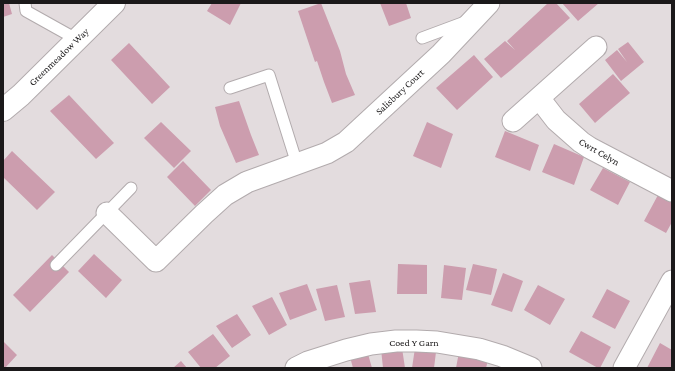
<!DOCTYPE html>
<style>
body{margin:0}
#map{position:relative;width:675px;height:371px;overflow:hidden;background:#e3dcde;font-family:"Crimson Pro",serif}
canvas{display:block}
.frame{position:absolute;inset:0;border:4px solid #1b191a;pointer-events:none}
</style>
<div id="map">
<canvas width="675" height="371"></canvas>
<div class="frame"></div>
</div>
<script>
const ctx = document.querySelector('canvas').getContext('2d');
ctx.lineJoin = 'round';
function fillPath(path, color) { ctx.fillStyle = color; ctx.fill(path, 'evenodd'); }
const toPath = rows => new Path2D(rows.map(r => 'M' + r).join(''));
function strokePath(path, color, width, dash) { ctx.strokeStyle = color; ctx.lineWidth = width; ctx.lineCap = dash ? 'butt' : 'round'; ctx.setLineDash(dash || []); ctx.stroke(path); }
function write(font, color, halo, rows, align = 'center') {
  ctx.font = font + ' "Crimson Pro",serif'; ctx.lineWidth = 3.5; ctx.setLineDash([]); ctx.textBaseline = 'middle'; ctx.strokeStyle = halo; ctx.fillStyle = color; for (const [text, x, y, turn = 0] of rows) {
    ctx.save(); ctx.translate(x, y); ctx.rotate((+turn || 0) * Math.PI / 180); ctx.textAlign = isNaN(turn) ? turn : align; if (halo) ctx.strokeText(text, 0, 0); ctx.fillText(text, 0, 0); ctx.restore();
  }
}
const building = toPath([
 [3,3,9,3,12,14,3,17],
 [212,3,241,3,230,25,207,11],
 [321,3,340,51,346,74,355,95,332,103,324,82,317,61,315,62,298,11],
 [380,3,406,3,411,18,389,26],
 [548,3,556,3,570,18,511,70,501,78,484,59,505,41,515,50,507,41],
 [562,3,599,3,578,21],
 [628,42,644,62,621,81,605,60,617,50,627,62,618,49],
 [129,43,170,87,152,104,111,60],
 [474,55,493,77,457,110,436,88],
 [613,74,630,93,604,115,595,123,579,104],
 [69,95,114,143,96,159,50,111],
 [239,101,251,135,259,155,236,163,220,126,215,107],
 [161,122,191,151,174,168,144,138],
 [427,122,453,134,441,168,413,156],
 [505,131,539,145,530,171,495,157],
 [554,144,584,157,574,185,542,172],
 [12,151,55,192,37,210,3,177,3,161],
 [183,161,211,190,195,206,167,177],
 [603,168,630,182,618,205,590,190],
 [658,195,672,202,672,222,666,233,644,221],
 [94,254,122,280,106,298,78,271],
 [52,255,69,272,30,312,13,295],
 [398,264,427,265,427,294,397,294],
 [473,264,497,269,491,295,466,290],
 [444,265,466,268,462,300,441,298],
 [503,273,523,281,512,312,491,305],
 [370,280,376,312,355,314,349,283],
 [307,284,317,310,290,320,279,293],
 [337,285,345,317,325,321,316,289],
 [538,285,565,299,550,325,524,310],
 [607,289,630,301,615,329,592,317],
 [272,297,287,325,269,335,252,306],
 [237,314,251,335,232,348,216,326],
 [581,331,611,347,600,368,598,368,569,352],
 [213,334,230,356,215,368,201,368,188,352],
 [3,341,17,355,5,368,3,368],
 [660,343,672,350,672,368,647,368],
 [402,348,405,368,383,368,381,349],
 [415,348,436,352,434,368,412,368],
 [459,352,488,360,486,368,456,368],
 [368,354,372,368,353,368,350,357],
 [181,361,187,368,173,368]
]);
const service = toPath([
 [25,3,26,11,78,40],
 [422,38,465,22],
 [230,88,269,75,297,164],
 [56,265,131,188]
]);
const minor = toPath([
 [539,98,556,120,581,142,590,148,672,191],
 [513,121,596,47],
 [107,213,156,261,204,214,225,195,247,182,327,153,346,142,441,54,489,3],
 [296,368,308,362,346,350,371,344,396,341,416,341,437,342,479,349,502,356,531,368],
 [624,368,672,281]
]);
const tertiary = toPath([
 [3,110,21,95,114,3]
]);
const streetNames = [
 ["Greenmeadow Way",59,57,-44],
 ["Salisbury Court",400,92,-43],
 ["Cwrt Celyn",599,152,30],
 ["Coed Y Garn",414,343]
];
fillPath(building, '#cc9dae');
strokePath(service, '#b2abad', 13);
strokePath(minor, '#b2abad', 23);
strokePath(tertiary, '#b2abad', 24);
strokePath(service, '#fff', 11);
strokePath(minor, '#fff', 21);
strokePath(tertiary, '#fff', 22);
write('10px', '#1b191a', '#fff', streetNames);
</script>
